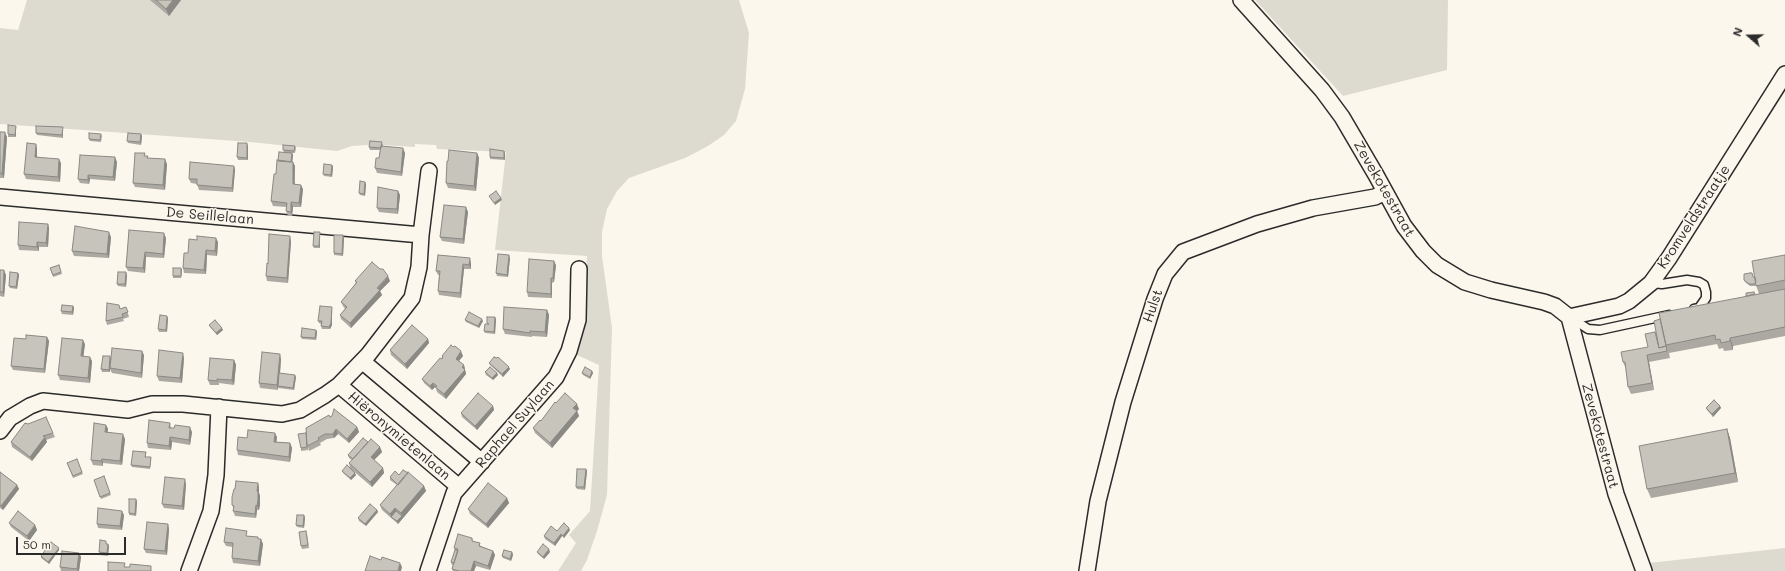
<!DOCTYPE html>
<meta charset="utf-8">
<style>
body{margin:0}
#map{position:relative;width:1785px;height:571px;overflow:hidden;background:#fbf7ec;font-family:Mali,sans-serif}
canvas{display:block}
.north{position:absolute;left:1729px;top:16px;width:40px;height:40px;-webkit-text-stroke:3px #fbf7ec;paint-order:stroke;rotate:290deg;font-size:11px;font-weight:700;line-height:16px;text-align:center;color:#2b2b2b}
.north::after{content:'';display:block;margin:auto;width:14px;height:18px;background:#2b2b2b;clip-path:polygon(50% 0,100% 100%,50% 72%,0 100%)}
.scale{position:absolute;left:16px;top:537px;width:110px;height:18px;box-sizing:border-box;border:2px solid #2b2b2b;border-top:0;padding-left:5px;font-size:12px;line-height:14px;white-space:nowrap;color:#2b2b2b;-webkit-text-stroke:3px #fbf7ec;paint-order:stroke}
</style>
<div id="map">
<canvas width="1785" height="571"></canvas>
<div class="north">N</div>
<div class="scale">50 m</div>
</div>
<script>
const ctx = document.querySelector('canvas').getContext('2d');
ctx.lineJoin = 'round';
function fillPath(path, color) { ctx.fillStyle = color; ctx.fill(path, 'evenodd'); }
const toPath = rows => new Path2D(rows.map(r => 'M' + r).join(''));
function strokePath(path, color, width, dash) { ctx.strokeStyle = color; ctx.lineWidth = width; ctx.lineCap = dash ? 'butt' : 'round'; ctx.setLineDash(dash || []); ctx.stroke(path); }
function write(font, color, halo, rows, align = 'center') {
  ctx.font = font + ' Mali,sans-serif'; ctx.lineWidth = 3; ctx.setLineDash([]); ctx.textBaseline = 'middle'; ctx.strokeStyle = halo; ctx.fillStyle = color; for (const [text, x, y, turn = 0] of rows) {
    ctx.save(); ctx.translate(x, y); ctx.rotate((+turn || 0) * Math.PI / 180); ctx.textAlign = isNaN(turn) ? turn : align; if (halo) ctx.strokeText(text, 0, 0); ctx.fillText(text, 0, 0); ctx.restore();
  }
}
const green = toPath([
 [27,0,739,0,749,33,745,89,736,121,724,135,708,146,685,158,629,178,617,191,607,209,602,232,602,256,612,328,607,495,597,531,587,560,581,571,558,571,576,543,569,535,590,511,599,365,575,354,583,334,587,256,495,250,506,152,437,149,436,145,415,144,415,147,383,145,382,144,352,146,337,151,250,142,0,124,0,28,18,30],
 [1255,0,1448,0,1447,70,1343,96],
 [1785,548,1785,571,1653,571,1649,563]
]);
const service = toPath([
 [1651,283,1662,284,1687,280,1699,282,1704,285,1706,292,1706,298,1699,308,1694,309],
 [1570,317,1588,329,1600,330,1669,315]
]);
const minor = toPath([
 [1241,0,1322,90,1342,117,1376,175,1404,226,1423,251,1437,265,1465,282,1491,290,1544,302,1555,306,1569,317,1616,494,1644,571],
 [0,197,421,235],
 [1569,317,1619,306,1629,301,1651,283,1669,258,1785,74],
 [362,361,482,462],
 [339,385,459,487],
 [0,431,10,418,30,406,43,401,128,410,152,404,183,404,282,414,300,410,325,395,339,385,368,355,412,298,419,267,421,235,429,171],
 [189,571,211,511,216,475,219,407],
 [428,571,454,493,556,377,569,351,578,320,579,269],
 [1087,571,1098,501,1123,402,1155,299,1165,274,1183,252,1257,224,1313,208,1375,197,1385,192]
]);
const wall = toPath([
 [150,0,181,0,169,16],
 [16,126,16,137,8,137,8,134],
 [63,130,63,138,37,135,36,133],
 [0,132,7,137,4,178,0,178],
 [101,134,102,136,101,142,90,141,89,139],
 [141,134,142,136,141,145,128,143,127,141],
 [36,144,37,149,37,157,61,163,60,182,26,179,24,174],
 [383,144,383,146,405,153,402,176,377,173,375,168,379,158,380,150,370,150,369,147],
 [248,146,248,160,238,160,237,157],
 [295,146,296,148,295,153,292,153,293,155,292,162,295,166,295,184,303,189,301,207,293,207,292,216,288,216,286,211,287,207,273,206,271,201,278,161,284,152,283,150],
 [504,151,505,153,505,160,490,159,490,157],
 [477,153,479,158,476,191,448,188,446,183,448,161],
 [146,156,148,158,167,164,165,190,135,187,133,183],
 [117,162,115,181,90,179,89,184,80,183,78,179],
 [332,165,333,167,332,177,324,176,323,174],
 [234,166,235,170,233,192,199,190,197,184,191,183,189,179],
 [365,182,366,184,365,196,360,195,359,193],
 [398,191,400,195,398,214,379,212,377,208],
 [468,212,464,244,442,241,440,237],
 [48,224,49,228,48,247,39,247,39,251,19,250,18,245],
 [129,230,166,238,164,258,146,257,145,273,128,271,126,267],
 [320,235,320,248,314,248,313,246],
 [111,237,109,258,74,256,72,251],
 [344,238,343,256,334,255,334,253],
 [291,241,288,283,267,281,266,276,268,264],
 [218,242,217,256,207,255,206,274,184,273,183,268,188,253],
 [438,255,471,263,471,269,464,269,461,298,439,295,438,291,439,275,438,275,436,271],
 [1785,255,1785,336,1733,346,1733,350,1724,351,1723,348,1719,349,1717,344,1669,353,1670,358,1649,362,1654,390,1631,394,1628,387,1626,369,1623,362,1648,347,1655,332,1657,337,1660,319,1759,294,1756,285,1755,286,1750,286,1745,282,1744,280,1755,277],
 [510,258,508,277,497,276,496,273],
 [59,265,62,274,53,277,50,268],
 [556,265,554,282,552,283,552,298,528,297,527,292],
 [0,270,6,275,4,297,0,296],
 [182,270,181,278,173,278,173,276],
 [18,273,19,275,17,289,10,288,9,286],
 [127,275,126,287,118,286,117,284],
 [355,281,390,281,380,291,382,295,351,328,341,319,340,315,345,309,343,306,341,302,356,283],
 [73,306,74,308,73,315,62,314,61,311],
 [126,307,129,317,123,319,124,321,107,325,106,321,120,309],
 [332,309,332,325,330,329,322,329,321,326,321,324,319,323,318,321],
 [547,310,549,315,547,337,532,336,532,337,505,334,503,329],
 [168,318,167,332,159,332,158,329],
 [496,319,495,334,485,333,484,331,487,324,487,323],
 [465,320,483,321,479,328,466,322],
 [209,325,223,330,217,335,210,327],
 [316,330,317,332,316,340,302,339,301,337],
 [47,337,49,341,45,373,13,370,11,366,26,339],
 [428,339,429,343,407,369,391,355,390,350],
 [85,344,83,356,92,361,90,383,60,380,58,375],
 [144,355,142,378,112,373,110,369,110,372,102,372,101,369,111,359],
 [442,356,463,356,459,361,464,365,466,374,446,399,437,392,436,388,435,387,432,390,424,383,422,379,442,359],
 [184,358,182,383,159,381,157,376],
 [497,358,510,369,503,377,490,365,489,363],
 [281,359,280,373,296,377,294,390,278,388,278,390,260,388,259,383],
 [234,360,236,365,234,385,219,383,219,385,210,385,208,380],
 [592,371,593,373,590,379,583,375,582,373],
 [485,372,497,373,498,375,493,380,486,375],
 [556,403,579,409,577,411,579,416,552,448,535,433,533,428,541,421],
 [493,406,494,410,477,430,462,417,461,413],
 [1720,406,1721,408,1713,417,1707,410,1706,408],
 [330,417,357,427,359,432,349,443,338,434,334,438,327,439,320,443,321,445,309,451,308,447,308,450,301,451,301,448,306,433],
 [170,423,171,428,192,432,190,445,172,442,171,450,148,448,147,443],
 [28,424,53,433,55,437,46,440,47,442,32,461,12,447,11,442],
 [106,425,108,429,107,432,125,439,122,465,103,463,103,466,93,465,91,460],
 [1727,429,1730,438,1738,482,1651,498,1647,489],
 [277,437,276,442,290,443,292,448,290,462,238,455,237,450,247,438],
 [368,442,380,447,382,452,374,460,383,468,384,473,372,487,350,468,349,463,352,460,349,458,348,455],
 [146,452,146,457,151,457,151,460,150,469,132,467,131,465],
 [77,459,83,474,73,478,67,463],
 [586,469,587,471,585,490,577,489,576,487],
 [342,471,356,475,351,480,343,473],
 [0,472,17,485,19,489,3,510,0,508],
 [399,475,424,486,426,491,398,524,382,510,380,505,397,485,390,480,390,477],
 [104,476,111,495,101,499,94,480],
 [258,483,259,488,259,493,260,496,260,504,259,510,257,510,256,518,235,516,233,511,234,509,232,505,235,489],
 [186,484,184,510,164,508,162,504],
 [507,498,509,503,488,528,470,514,468,509],
 [136,499,137,502,136,516,129,515,129,513],
 [377,510,378,512,366,526,359,521,358,518],
 [124,515,122,530,98,528,97,524],
 [304,515,305,518,304,528,297,527,296,525],
 [9,523,35,525,37,530,29,541,11,527],
 [168,524,169,529,167,555,146,553,144,549],
 [570,530,564,538,562,536,555,546,545,539,544,536,557,531],
 [307,534,309,548,302,549,301,546],
 [249,536,259,539,263,544,260,566,233,563,232,558,233,547,226,546,224,542],
 [472,538,473,541,481,546,493,551,495,555,490,570,476,566,474,571,453,571,452,569,453,565,452,565,451,562,455,550,454,548],
 [108,544,109,546,108,556,99,555,99,552],
 [59,548,59,550,49,564,41,558,41,556],
 [512,552,513,555,511,561,503,558,502,556],
 [537,552,550,552,544,559,538,554],
 [79,553,81,557,79,571,61,571,60,567]
]);
const shadedWall = toPath([
 [173,0,181,0,169,16,166,9],
 [16,126,16,137,15,135],
 [63,127,63,138,62,135],
 [5,132,7,137,4,178,2,174],
 [141,134,142,136,141,145,140,142],
 [247,143,248,146,248,160,247,158],
 [36,144,37,149,37,161,35,157],
 [403,148,405,153,402,176,401,172],
 [504,151,505,153,505,160,504,158],
 [292,153,293,155,292,166,291,164],
 [477,153,479,158,476,191,474,186],
 [115,157,117,162,115,181,113,177],
 [59,159,61,163,60,182,58,177],
 [165,159,167,164,165,190,163,185],
 [293,162,295,166,294,188,293,184],
 [332,165,333,167,332,177,331,175],
 [234,166,235,170,233,192,232,188],
 [88,175,90,179,89,184,88,180],
 [365,182,366,184,365,196,364,194],
 [301,185,303,189,301,207,299,203],
 [398,191,400,195,398,214,397,209],
 [501,198,502,200,495,205,494,203],
 [291,202,293,207,292,216,291,212],
 [466,207,468,212,464,244,463,239],
 [48,224,49,228,48,247,46,243],
 [109,232,111,237,109,258,107,254],
 [320,232,320,248,319,246],
 [164,233,166,238,164,258,163,254],
 [343,235,344,238,343,256,342,254],
 [290,236,291,241,288,283,287,278],
 [216,238,218,242,217,256,215,251],
 [37,242,39,247,39,251,37,247],
 [206,250,207,255,206,274,204,270],
 [145,252,146,257,145,273,143,268],
 [509,255,510,258,508,277,507,275],
 [470,258,471,263,471,269,469,265],
 [554,261,556,265,554,282,553,278],
 [463,264,464,269,461,298,460,293],
 [181,268,182,270,181,278],
 [4,270,6,275,4,297,3,292],
 [126,272,127,275,126,287,125,284],
 [18,273,19,275,17,289,16,287],
 [388,276,390,281,380,291,382,295,351,328,350,323],
 [551,278,552,283,552,298,551,294],
 [73,306,74,308,73,315,72,312],
 [332,307,332,325,330,329,329,327],
 [547,310,549,315,547,337,545,332],
 [167,316,168,318,167,332,166,330],
 [495,317,496,319,495,334,494,332],
 [482,319,483,321,479,328,478,326],
 [222,328,223,330,217,335,216,333],
 [316,330,317,332,316,340,315,338],
 [47,337,49,341,45,373,44,369],
 [1730,338,1733,346,1733,350,1730,341],
 [428,339,429,343,407,369,405,364],
 [83,340,85,344,83,360,81,356],
 [142,351,144,355,142,378,141,373],
 [461,351,463,356,457,363,456,359],
 [183,353,184,358,182,383,180,378],
 [280,354,281,359,279,386,278,386,278,390,277,385],
 [1647,355,1649,362,1654,390,1652,383],
 [110,356,111,359,110,372,109,370],
 [90,357,92,361,90,383,88,378],
 [234,360,236,365,234,385,232,380],
 [464,365,466,374,446,399,444,394],
 [509,367,510,369,503,377,502,374],
 [592,371,593,373,590,379,590,377],
 [497,373,498,375,493,380,492,378],
 [295,375,296,377,294,390,293,388],
 [433,383,435,387,432,390,430,386],
 [577,404,579,409,575,413,573,408],
 [493,406,494,410,477,430,475,426],
 [1720,406,1721,408,1713,417,1712,414],
 [577,411,579,416,552,448,550,443],
 [106,425,108,429,107,437,105,432],
 [190,427,192,432,190,445,189,440],
 [357,427,359,432,349,443,347,439],
 [336,429,338,434,334,438,333,434],
 [1727,429,1730,438,1738,482,1735,473],
 [275,433,277,437,276,446,274,442],
 [123,434,125,439,122,465,120,461],
 [45,437,47,442,32,461,30,457],
 [170,437,172,442,171,450,169,446],
 [290,443,292,448,290,462,289,457],
 [380,447,382,452,372,462,371,457],
 [102,459,103,463,103,466,101,461],
 [383,468,384,473,372,487,370,482],
 [586,469,587,471,585,490,584,487],
 [355,473,356,475,351,480,350,478],
 [185,479,186,484,184,510,182,506],
 [258,483,259,488,259,493,260,496,260,504,259,510,257,506,257,491],
 [17,485,19,489,3,510,1,506],
 [424,486,426,491,403,518,401,513],
 [507,498,509,503,488,528,486,524],
 [136,499,137,502,136,516,135,514],
 [256,505,257,510,256,518,255,514],
 [395,508,397,513,391,517,390,514],
 [377,510,378,512,366,526,365,524],
 [122,511,124,515,122,530,120,526],
 [304,515,305,518,304,528,303,526],
 [402,516,403,518,398,524,397,521],
 [168,524,169,529,167,555,165,551],
 [35,525,37,530,29,541,27,536],
 [569,528,570,530,564,538,563,536],
 [561,534,562,536,555,546,554,543],
 [261,539,263,544,260,566,258,561],
 [108,544,109,546,108,556,107,553],
 [59,548,59,550,49,564,48,562],
 [549,549,550,552,544,559,543,557],
 [493,551,495,555,490,570,488,566],
 [512,552,513,555,511,561,510,559],
 [79,553,81,557,79,571,78,571,77,569],
 [474,561,476,566,474,571,471,571],
 [400,563,402,567,401,571,398,571]
]);
const building = toPath([
 [156,0,173,0,166,9,156,0],
 [8,125,16,126,15,135,8,134,8,125],
 [36,126,63,127,62,135,36,133,36,126],
 [0,132,5,132,2,174,0,173,0,132],
 [89,133,101,134,100,140,89,139,89,133],
 [128,133,141,134,140,142,127,141,128,133],
 [370,141,382,142,381,148,369,147,370,141],
 [27,143,36,144,35,157,59,159,58,177,24,174,27,143],
 [238,143,247,143,247,158,237,157,238,143],
 [283,145,295,146,294,151,283,150,283,145],
 [381,146,403,148,401,172,375,168,376,158,379,158,381,146],
 [490,149,504,151,504,158,490,157,490,149],
 [449,150,477,153,474,186,446,183,447,161,448,161,449,150],
 [279,152,292,153,291,162,278,161,279,152],
 [135,153,145,153,144,156,148,156,147,158,165,159,163,185,133,183,135,153],
 [80,155,115,157,113,177,88,175,88,180,78,179,80,155],
 [277,160,293,162,293,184,301,185,299,203,291,202,291,212,286,211,287,203,271,201,274,174,276,174,277,160],
 [190,162,234,166,232,188,197,185,197,179,189,179,190,162],
 [324,164,332,165,331,175,323,174,324,164],
 [360,181,365,182,364,194,359,193,360,181],
 [378,187,398,191,397,209,377,208,378,187],
 [496,191,501,198,494,203,489,196,496,191],
 [444,205,466,207,463,239,440,237,444,205],
 [19,222,48,224,46,243,37,242,37,247,18,245,19,222],
 [75,226,109,232,107,254,72,251,75,226],
 [129,230,164,233,163,254,145,252,143,268,126,267,129,230],
 [314,232,320,232,319,246,313,246,314,232],
 [269,234,290,236,287,278,266,276,267,263,268,264,269,234],
 [334,235,343,235,342,254,334,253,334,235],
 [197,236,216,238,215,251,206,250,204,270,183,268,184,253,188,253,189,239,197,240,197,236],
 [498,254,509,255,507,275,496,273,498,254],
 [438,255,470,258,469,265,463,264,460,293,438,291,440,271,436,271,438,255],
 [1785,255,1785,280,1756,286,1752,261,1785,255],
 [529,259,554,261,553,278,551,278,551,294,527,292,529,259],
 [372,262,380,269,383,269,388,276,377,288,380,290,350,323,340,315,347,307,341,302,357,282,355,281,372,262],
 [59,265,61,272,53,275,50,268,59,265],
 [173,268,181,268,181,276,173,276,173,268],
 [0,270,4,270,3,292,0,292,0,270],
 [10,272,18,273,16,287,9,286,10,272],
 [118,272,126,272,125,284,117,284,118,272],
 [1750,273,1752,273,1753,277,1755,277,1756,282,1754,284,1749,284,1744,280,1744,274,1750,273],
 [1785,289,1785,327,1730,338,1730,341,1721,343,1720,339,1716,340,1715,335,1666,345,1659,313,1785,289],
 [1754,292,1755,294,1746,296,1746,293,1754,292],
 [107,303,119,305,120,309,126,307,128,312,122,314,123,317,106,321,107,303],
 [62,305,73,306,72,312,61,311,62,305],
 [320,306,332,307,331,323,329,327,321,326,322,321,318,321,320,306],
 [504,307,547,310,545,332,530,331,530,333,503,329,504,307],
 [469,312,482,319,478,326,465,320,469,312],
 [160,315,167,316,166,330,158,329,160,315],
 [487,317,495,317,494,332,484,331,485,324,489,324,487,323,487,317],
 [1660,319,1666,346,1659,348,1654,321,1660,319],
 [215,320,222,328,216,333,209,325,215,320],
 [412,325,428,339,405,364,390,350,412,325],
 [302,328,316,330,315,338,301,337,302,328],
 [1655,332,1659,348,1666,346,1667,351,1647,355,1652,383,1628,387,1625,362,1623,362,1621,352,1648,347,1645,334,1655,332],
 [26,335,47,337,44,369,11,366,14,338,26,339,26,335],
 [62,338,83,340,81,356,90,357,88,378,58,375,62,338],
 [451,345,453,347,455,346,461,351,456,359,464,365,462,367,465,370,444,394,435,387,437,386,433,383,430,386,422,379,440,358,442,359,443,357,442,356,451,345],
 [112,348,142,351,141,373,110,368,112,348],
 [159,350,183,353,180,378,157,376,159,350],
 [262,352,280,354,277,385,259,383,262,352],
 [103,356,110,356,109,370,101,369,103,356],
 [494,357,497,358,498,357,509,367,502,374,489,363,494,357],
 [210,358,234,360,232,380,217,379,217,381,208,380,210,358],
 [490,367,497,373,492,378,485,372,490,367],
 [585,367,592,371,590,377,582,373,585,367],
 [279,373,295,375,293,388,278,386,279,373],
 [478,393,493,406,475,426,461,413,478,393],
 [565,393,577,404,573,408,577,411,550,443,533,428,540,420,541,421,555,402,556,403,565,393],
 [1714,400,1720,406,1712,414,1706,408,1714,400],
 [334,409,357,427,347,439,336,429,333,434,325,434,318,438,319,440,307,446,306,428,329,415,330,417,332,416,334,409],
 [46,417,53,433,43,436,45,437,30,457,11,442,25,423,28,424,46,417],
 [149,420,170,423,169,428,174,428,175,425,190,427,189,440,170,437,169,446,147,443,149,420],
 [94,423,106,425,105,432,123,434,120,461,102,459,101,461,91,460,94,423],
 [1727,429,1735,473,1647,489,1639,446,1727,429],
 [248,430,275,433,274,442,290,443,289,457,237,450,238,437,247,438,248,430],
 [306,433,307,447,301,448,298,434,306,433],
 [363,438,368,442,353,459,348,455,363,438],
 [371,439,380,447,371,457,383,468,370,482,349,463,371,439],
 [133,451,146,452,145,457,151,457,150,467,131,465,133,451],
 [77,459,82,472,73,476,67,463,77,459],
 [347,465,355,473,350,478,342,471,347,465],
 [577,469,586,469,584,487,576,487,577,469],
 [403,470,408,473,398,485,390,477,395,471,399,475,403,470],
 [0,472,17,485,1,506,0,505,0,472],
 [408,472,424,486,401,513,395,508,390,514,380,505,408,472],
 [104,476,110,493,100,497,94,480,104,476],
 [165,477,185,479,182,506,162,504,165,477],
 [236,481,258,483,257,491,258,492,258,500,257,506,256,505,255,514,233,511,234,506,232,505,232,497,234,489,235,489,236,481],
 [488,483,507,498,486,524,468,509,488,483],
 [129,499,136,499,135,514,129,513,129,499],
 [370,504,377,510,365,524,358,518,370,504],
 [98,508,122,511,120,526,97,524,98,508],
 [18,511,35,525,27,536,9,523,18,511],
 [396,511,402,516,397,521,391,517,396,511],
 [297,515,304,515,303,526,296,525,297,515],
 [147,522,168,524,165,551,144,549,147,522],
 [564,523,569,528,563,536,561,534,554,543,544,536,551,526,557,531,564,523],
 [226,528,247,531,246,536,258,537,258,539,261,539,258,561,232,558,233,543,224,542,226,528],
 [306,531,308,545,301,546,299,532,306,531],
 [458,534,472,538,472,541,480,543,479,546,493,551,488,566,474,561,471,571,459,571,452,569,458,549,454,548,458,534],
 [100,540,106,541,106,544,108,544,107,553,99,552,100,540],
 [51,542,59,548,48,562,41,556,51,542],
 [543,544,549,549,543,557,537,552,543,544],
 [455,550,458,551,454,563,451,562,455,550],
 [504,550,512,552,510,559,502,556,504,550],
 [62,551,79,553,77,569,60,567,62,551],
 [370,556,381,560,382,557,400,563,398,571,365,571,370,556],
 [108,562,125,563,124,567,130,567,130,564,151,566,151,571,108,571,108,562]
]);
const streetNames = [
 ["Zevekotestraat",1384,189,60],
 ["De Seillelaan",210,216,5],
 ["Kromveldstraatje",1694,217,-57],
 ["Hulst",1153,306,-71],
 ["Raphael Suylaan",515,424,-49],
 ["Hiëronymietenlaan",399,436,40],
 ["Zevekotestraat",1600,436,75]
];
fillPath(green, '#dddad0');
strokePath(service, '#2b2b2b', 11);
strokePath(minor, '#2b2b2b', 18);
strokePath(service, '#fbf7ec', 8);
strokePath(minor, '#fbf7ec', 15);
fillPath(wall, '#aba9a2');
fillPath(shadedWall, '#8b8984');
fillPath(building, '#c7c4bc');
strokePath(building, '#8b8984', 1);
write('14px', '#2b2b2b', '#fbf7ec', streetNames);
</script>
